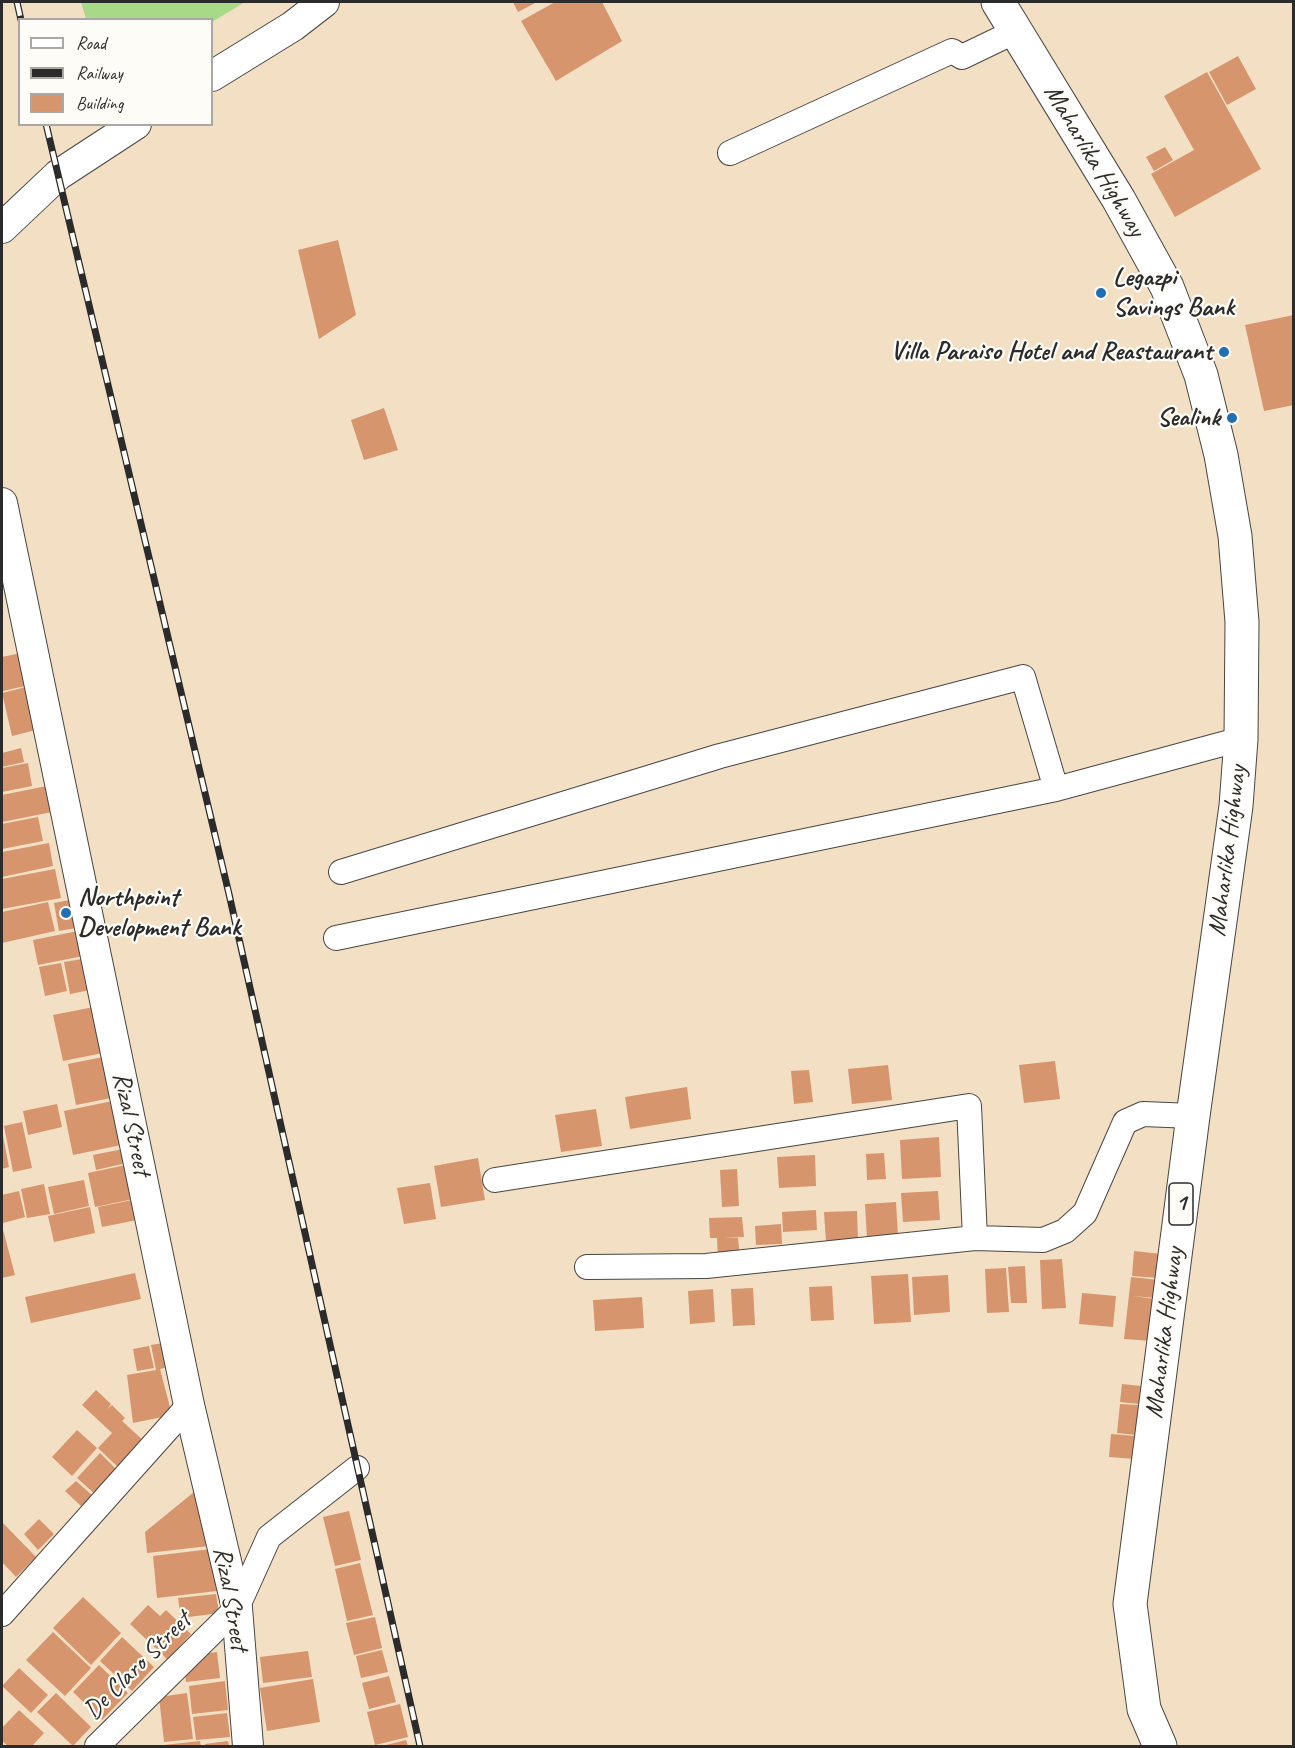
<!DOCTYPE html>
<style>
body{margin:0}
#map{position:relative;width:1295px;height:1748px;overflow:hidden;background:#f3dfc4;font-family:Caveat,sans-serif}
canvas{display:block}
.frame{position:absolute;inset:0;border:3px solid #2b2b2b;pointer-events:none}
.legend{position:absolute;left:18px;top:18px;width:195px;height:108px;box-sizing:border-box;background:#fdfcf7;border:2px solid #a9a8a5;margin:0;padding:8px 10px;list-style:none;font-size:18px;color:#2b2b2b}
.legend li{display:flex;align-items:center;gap:12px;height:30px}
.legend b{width:30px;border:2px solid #a9a8a5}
</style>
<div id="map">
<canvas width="1295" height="1748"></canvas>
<div class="frame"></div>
<ul class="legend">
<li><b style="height:8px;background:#fff"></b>Road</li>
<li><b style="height:8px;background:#2b2b2b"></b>Railway</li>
<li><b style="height:16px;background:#d6956d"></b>Building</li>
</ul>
</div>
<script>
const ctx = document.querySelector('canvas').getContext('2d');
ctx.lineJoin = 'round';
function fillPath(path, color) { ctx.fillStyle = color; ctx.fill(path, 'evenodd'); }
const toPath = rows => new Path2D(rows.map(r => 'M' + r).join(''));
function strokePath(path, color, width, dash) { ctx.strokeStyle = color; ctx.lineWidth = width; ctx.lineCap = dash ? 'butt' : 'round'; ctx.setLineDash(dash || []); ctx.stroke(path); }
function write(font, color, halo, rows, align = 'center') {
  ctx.font = font + ' Caveat,sans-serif'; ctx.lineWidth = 4.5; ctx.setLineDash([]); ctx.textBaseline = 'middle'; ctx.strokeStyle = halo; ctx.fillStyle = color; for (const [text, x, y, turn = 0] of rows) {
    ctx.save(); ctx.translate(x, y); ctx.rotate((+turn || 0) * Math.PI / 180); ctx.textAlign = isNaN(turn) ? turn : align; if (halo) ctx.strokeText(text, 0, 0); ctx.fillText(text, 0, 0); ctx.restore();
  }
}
const green = toPath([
 [81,2,245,2,212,22,212,20,86,19]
]);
const building = toPath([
 [513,2,537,2,518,12],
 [555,2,602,2,622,41,556,81,521,21],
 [1238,56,1256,89,1227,105,1209,72],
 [1207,72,1261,169,1175,217,1151,174,1194,150,1164,96],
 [1165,147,1173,160,1154,171,1146,157],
 [338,240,356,315,319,339,298,250],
 [1294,315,1294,405,1264,411,1245,325],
 [384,408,398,450,364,460,351,420],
 [21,653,29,685,3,691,2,657],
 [30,686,40,729,12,736,2,693],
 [21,748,24,762,2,767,2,753],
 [28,763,32,786,2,792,2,768],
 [47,786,52,812,2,822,2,795],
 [38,817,43,841,2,849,2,824],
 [49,843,53,866,2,877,2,852],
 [55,869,61,898,2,909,2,879],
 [75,899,81,927,59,931,54,903],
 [48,902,55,931,2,943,2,912],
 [83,930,88,955,38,965,33,940],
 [88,958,95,989,70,994,64,962],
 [61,963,67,991,45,996,39,967],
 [99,1006,108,1052,63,1061,53,1015],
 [108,1056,116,1097,76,1105,68,1064],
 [1055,1061,1060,1099,1024,1103,1019,1065],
 [888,1065,892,1100,852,1104,848,1069],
 [809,1070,813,1102,794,1104,791,1071],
 [687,1087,691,1119,630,1129,625,1097],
 [122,1099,131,1143,73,1155,64,1111],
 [57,1104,62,1127,28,1135,23,1111],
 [596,1109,602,1146,561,1152,555,1115],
 [22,1122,32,1168,13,1172,4,1126],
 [3,1136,9,1167,2,1169,2,1136],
 [939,1137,941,1177,902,1179,900,1140],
 [128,1148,131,1162,96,1170,93,1155],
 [884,1153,886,1179,867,1180,866,1154],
 [815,1155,816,1186,779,1188,777,1157],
 [478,1158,485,1200,441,1207,434,1166],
 [135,1163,143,1197,95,1207,88,1173],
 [737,1169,739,1206,722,1207,720,1170],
 [84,1180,89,1206,54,1214,48,1187],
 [430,1183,436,1219,404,1224,397,1188],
 [44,1184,50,1214,27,1218,21,1189],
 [19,1191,25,1217,3,1223,2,1195],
 [938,1191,940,1220,903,1222,901,1193],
 [142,1198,147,1218,102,1227,98,1207],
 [896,1202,898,1236,867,1238,865,1204],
 [90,1207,95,1233,54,1242,48,1216],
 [816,1210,817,1230,783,1232,782,1212],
 [857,1211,858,1241,826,1242,824,1212],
 [742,1217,744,1237,724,1238,738,1238,740,1258,718,1260,717,1238,710,1238,709,1218],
 [781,1224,782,1244,756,1245,755,1226],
 [2,1226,15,1275,2,1278],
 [1134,1251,1161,1254,1159,1278,1132,1276],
 [1062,1259,1066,1308,1042,1309,1040,1260],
 [1025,1266,1027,1303,1011,1303,1008,1267],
 [1006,1268,1009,1312,987,1313,985,1269],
 [135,1273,141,1299,31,1323,25,1297],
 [908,1274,911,1322,874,1324,871,1276],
 [948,1275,950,1312,914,1315,912,1277],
 [1131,1277,1159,1280,1157,1298,1132,1296,1155,1299,1152,1341,1124,1339],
 [832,1286,834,1320,811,1321,809,1287],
 [753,1288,755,1325,733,1326,731,1289],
 [713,1289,715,1322,690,1324,688,1291],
 [1082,1293,1116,1296,1113,1327,1079,1324],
 [642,1297,644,1328,595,1331,593,1300],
 [163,1343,168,1367,160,1369,172,1415,133,1423,127,1375,156,1370,151,1345],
 [149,1346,154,1368,137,1371,133,1349],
 [1122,1384,1141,1386,1139,1404,1120,1402],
 [96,1390,111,1404,107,1409,112,1405,125,1418,122,1421,146,1443,121,1470,98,1448,112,1433,82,1405],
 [1120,1404,1138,1405,1136,1435,1117,1433],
 [77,1430,97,1448,72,1476,52,1457],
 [1111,1434,1136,1436,1134,1459,1109,1457],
 [100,1453,118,1471,96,1495,77,1478],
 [76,1481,93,1496,82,1507,65,1491],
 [194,1492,209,1546,147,1553,145,1532],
 [349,1511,361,1560,335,1566,323,1517],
 [39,1519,54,1534,38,1550,24,1534],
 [2,1522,36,1557,16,1577,2,1562],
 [211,1549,217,1591,157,1598,153,1556],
 [360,1563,373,1615,347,1621,335,1569],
 [216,1594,219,1613,181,1618,178,1598],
 [83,1597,121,1633,91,1665,53,1628],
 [148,1605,160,1616,166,1610,191,1634,167,1659,130,1624],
 [375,1617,382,1648,354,1655,346,1623],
 [53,1632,91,1668,65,1696,26,1660],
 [122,1637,154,1667,132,1691,100,1661],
 [382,1650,388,1672,361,1678,356,1656],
 [308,1651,312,1677,263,1683,260,1657],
 [217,1652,220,1678,186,1682,185,1672,201,1654],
 [99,1665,128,1693,102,1720,73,1692],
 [19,1668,48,1695,31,1713,2,1686],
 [389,1676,396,1702,369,1709,362,1683],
 [313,1679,320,1722,267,1731,260,1688],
 [225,1681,228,1710,192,1714,189,1686],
 [56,1693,91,1727,73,1746,37,1712],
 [187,1693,193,1739,164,1742,159,1697],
 [400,1704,408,1737,375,1745,367,1712],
 [19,1710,44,1733,32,1746,8,1746,2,1741,2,1728],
 [227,1713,230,1737,196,1740,193,1717],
 [406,1740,408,1746,382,1746],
 [200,1741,201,1746,164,1746,164,1745],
 [228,1741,229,1746,205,1746,205,1744]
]);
const minor = toPath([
 [730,153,952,51,962,57,1016,31],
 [341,872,720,756,1023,677,1056,789],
 [336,938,1056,789,1241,739],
 [495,1180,969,1106,975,1238],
 [587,1267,706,1266,975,1238,1043,1240,1065,1231,1085,1213,1125,1122,1143,1114,1193,1116],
 [2,1614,189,1405],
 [97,1746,237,1608,269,1537,357,1468]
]);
const tertiary = toPath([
 [212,76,293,26,324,2],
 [2,228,58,175,136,124],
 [2,503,189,1405,237,1608,248,1746]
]);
const trunk = toPath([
 [998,2,1119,200,1167,287,1201,375,1221,455,1235,536,1242,622,1241,739,1236,806,1193,1116,1130,1604,1144,1709,1160,1746]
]);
const rail = toPath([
 [17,2,21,20],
 [46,124,229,894,420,1746]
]);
const markers = [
 [1101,293,6,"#1f6fb2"],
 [1224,352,6,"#1f6fb2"],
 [1232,418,6,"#1f6fb2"],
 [66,913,6,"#1f6fb2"]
];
const shields = [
 [1181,1204,24]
];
const shieldNames = [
 ["1",1181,1204]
];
const streetNames = [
 ["Maharlika Highway",1094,161,59],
 ["Maharlika Highway",1228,851,-83],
 ["Rizal Street",131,1124,78],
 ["Maharlika Highway",1165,1333,-83],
 ["Rizal Street",230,1599,80],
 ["De Claro Street",138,1666,-45]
];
const poiNames = [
 ["Legazpi",1113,278],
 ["Savings Bank",1113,308],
 ["Villa Paraiso Hotel and Reastaurant",1212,352,"right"],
 ["Sealink",1220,418,"right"],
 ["Northpoint",78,898],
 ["Development Bank",78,928]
];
fillPath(green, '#a8d987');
fillPath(building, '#d6956d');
strokePath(minor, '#494642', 26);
strokePath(tertiary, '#494642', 32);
strokePath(trunk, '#494642', 35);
strokePath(minor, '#fff', 24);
strokePath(tertiary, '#fff', 30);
strokePath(trunk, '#fff', 33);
strokePath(rail, '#2b2b2b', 7);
strokePath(rail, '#fdfcf7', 4.5, [14]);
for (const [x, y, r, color] of markers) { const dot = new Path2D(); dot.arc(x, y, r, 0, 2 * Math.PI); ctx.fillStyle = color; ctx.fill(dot); strokePath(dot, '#fdfcf7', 2); }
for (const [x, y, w] of shields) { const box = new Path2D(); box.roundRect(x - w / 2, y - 21, w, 42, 4.5); ctx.fillStyle = '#fdfcf7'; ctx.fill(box); strokePath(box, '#2b2b2b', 1.5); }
write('bold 24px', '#2b2b2b', null, shieldNames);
write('26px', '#2b2b2b', '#fdfcf7', streetNames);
write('bold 26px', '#2b2b2b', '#fdfcf7', poiNames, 'left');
</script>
